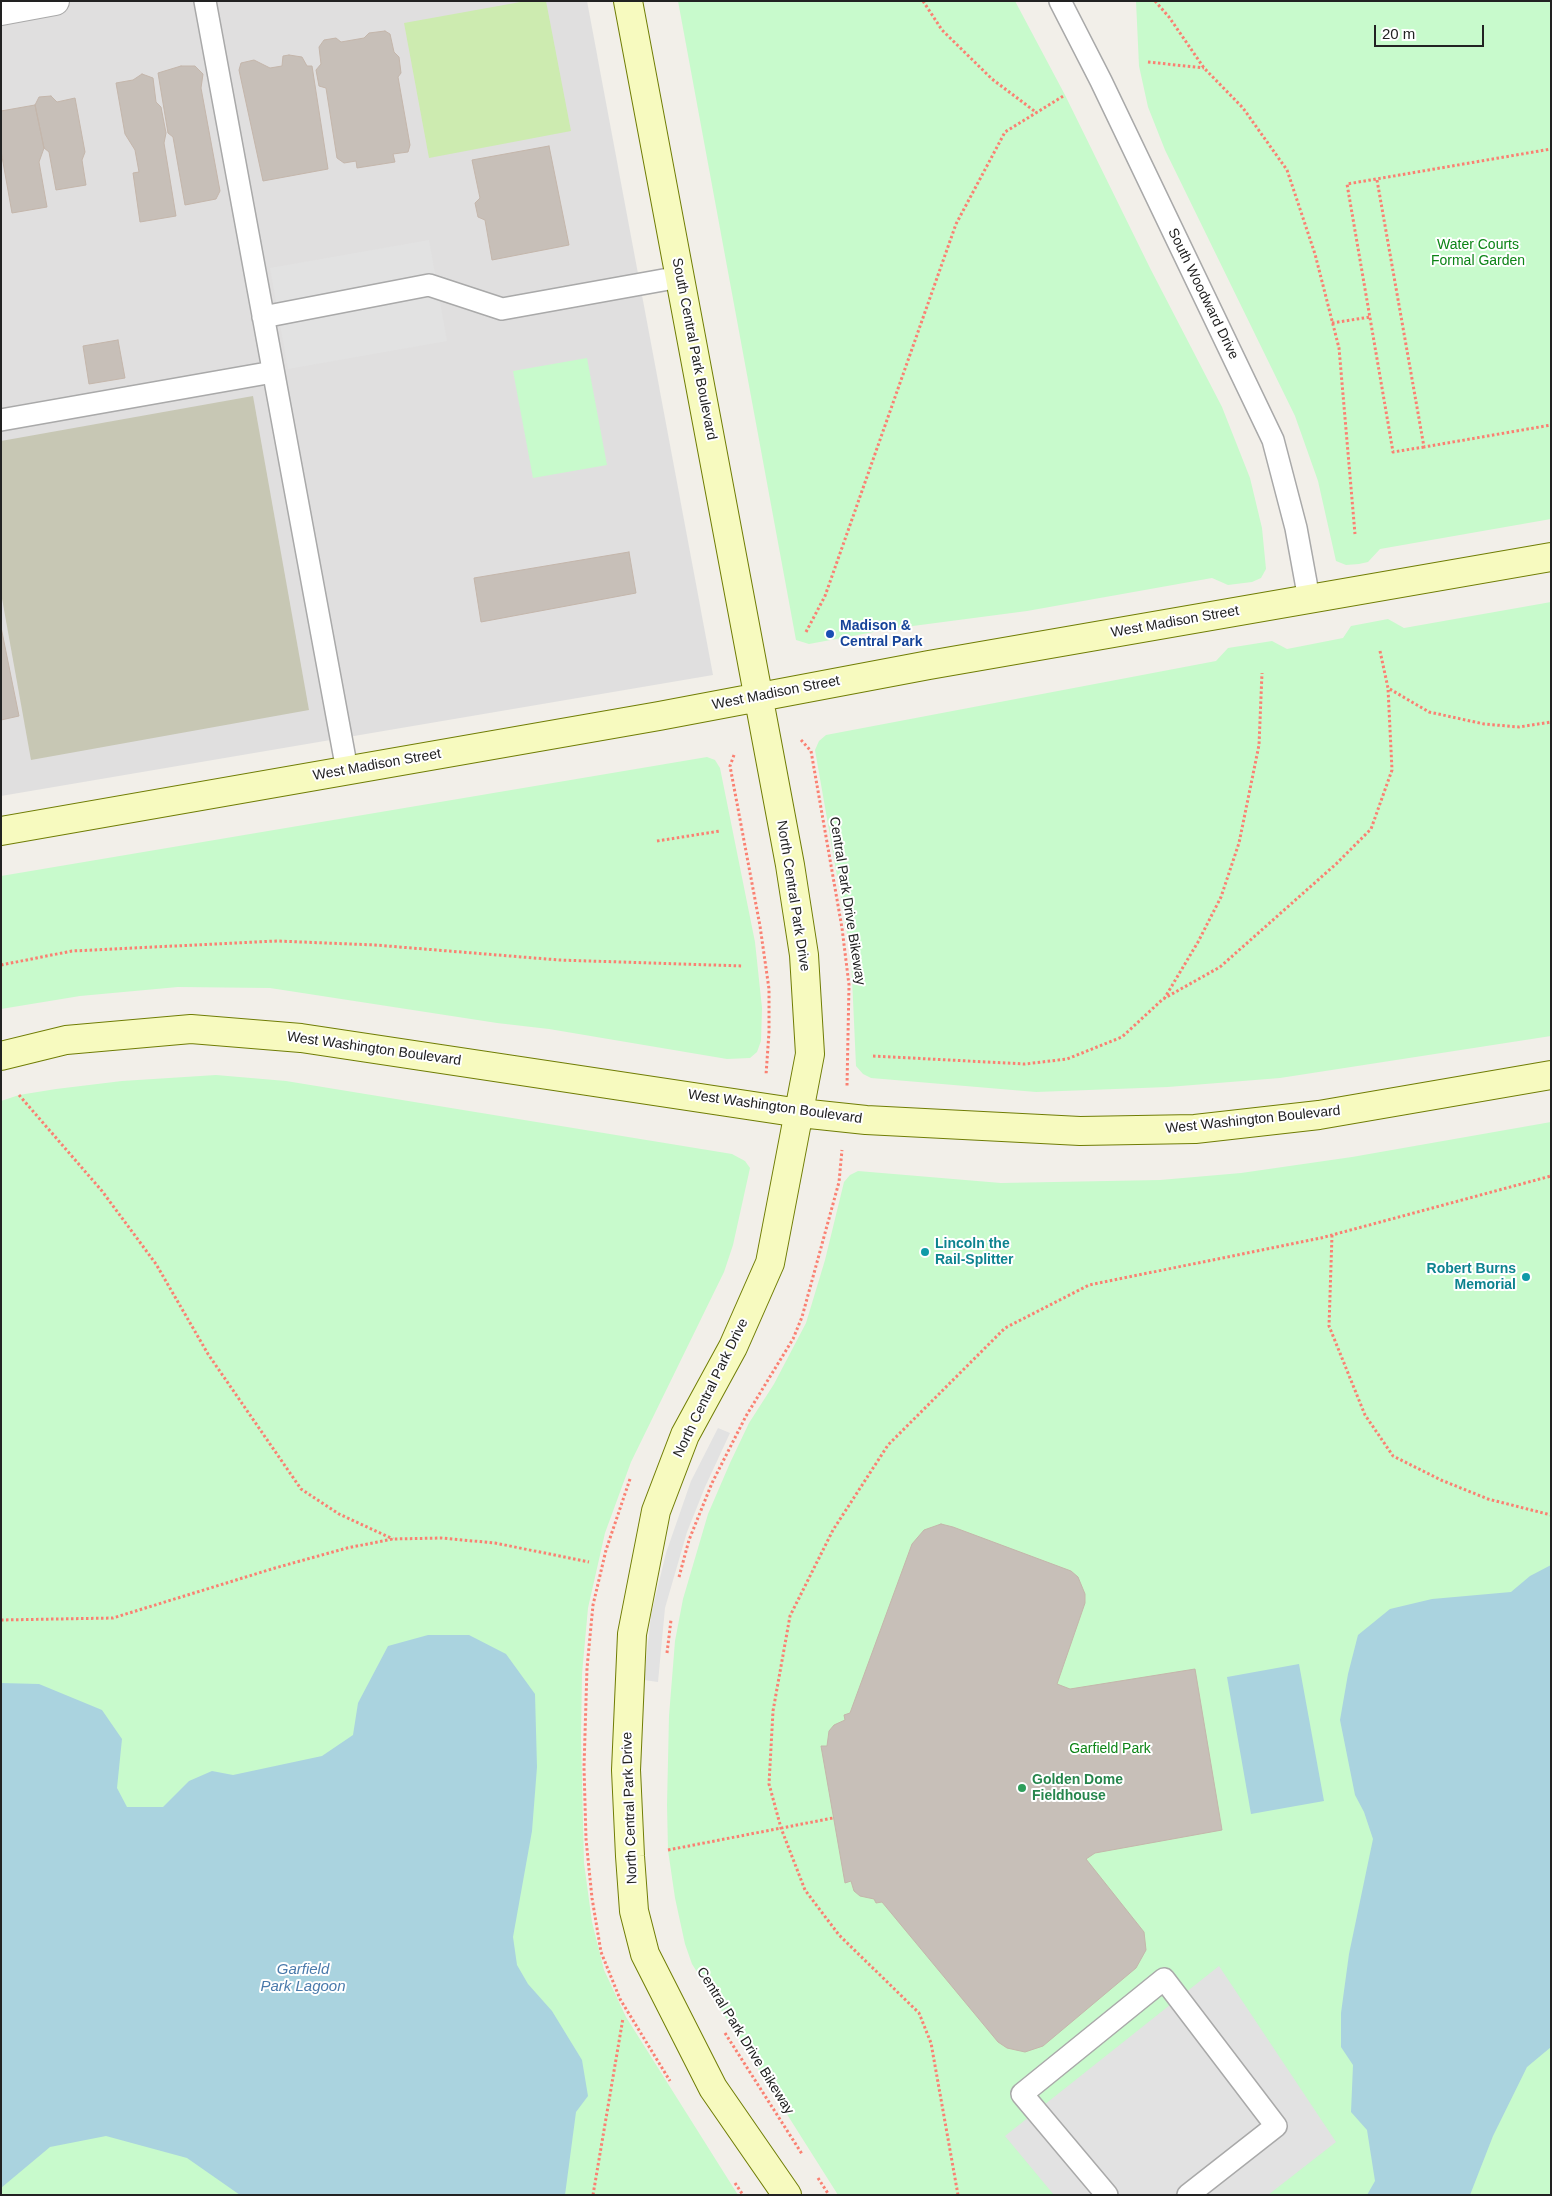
<!DOCTYPE html>
<style>
body{margin:0}
#map{position:relative;width:1552px;height:2196px;overflow:hidden;background:#f2efe9;font-family:Arial,sans-serif}
canvas{display:block}
.frame{position:absolute;inset:0;border:2px solid #222;pointer-events:none}
.scale{position:absolute;left:1374px;top:25px;width:110px;height:22px;box-sizing:border-box;border:2px solid #222;border-top:0;padding-left:6px;font-size:15px;line-height:18px;white-space:nowrap;color:#222;-webkit-text-stroke:4px #fff;paint-order:stroke}
</style>
<div id="map">
<canvas width="1552" height="2196"></canvas>
<div class="frame"></div>
<div class="scale">20 m</div>
</div>
<script>
const ctx = document.querySelector('canvas').getContext('2d');
ctx.lineJoin = 'round';
function fillPath(path, color) { ctx.fillStyle = color; ctx.fill(path, 'evenodd'); }
const toPath = rows => new Path2D(rows.map(r => 'M' + r).join(''));
function strokePath(path, color, width, dash) { ctx.strokeStyle = color; ctx.lineWidth = width; ctx.lineCap = dash ? 'butt' : 'round'; ctx.setLineDash(dash || []); ctx.stroke(path); }
function write(font, color, halo, rows, align = 'center') {
  ctx.font = font + ' Arial,sans-serif'; ctx.lineWidth = 4; ctx.setLineDash([]); ctx.textBaseline = 'middle'; ctx.strokeStyle = halo; ctx.fillStyle = color; for (const [text, x, y, turn = 0] of rows) {
    ctx.save(); ctx.translate(x, y); ctx.rotate((+turn || 0) * Math.PI / 180); ctx.textAlign = isNaN(turn) ? turn : align; if (halo) ctx.strokeText(text, 0, 0); ctx.fillText(text, 0, 0); ctx.restore();
  }
}
const residential = toPath([
 [1,1,587,1,713,675,1,796]
]);
const construction = toPath([
 [253,396,309,710,31,760,1,593,1,441]
]);
const grass = toPath([
 [526,1,546,1,571,131,429,158,404,23]
]);
const park = toPath([
 [678,1,1015,1,1065,95,1150,268,1222,407,1250,478,1262,528,1266,569,1261,578,1252,582,1228,585,1212,578,1027,611,890,629,809,644,796,640],
 [1136,1,1551,1,1551,519,1380,549,1368,562,1359,564,1346,565,1336,561,1318,481,1295,416,1165,150,1148,107,1139,66],
 [587,358,607,465,533,478,513,371],
 [1551,602,1551,1036,1280,1078,1168,1087,1036,1092,871,1078,863,1074,856,1066,851,956,815,750,819,741,826,735,1216,661,1228,648,1272,641,1287,649,1343,638,1351,626,1388,619,1404,628],
 [707,757,715,760,720,768,755,942,762,1008,761,1041,757,1052,750,1058,727,1059,549,1029,497,1023,270,988,178,987,80,996,1,1009,1,876],
 [216,1075,286,1081,732,1154,745,1161,750,1168,733,1245,724,1272,631,1462,605,1533,588,1608,582,1674,581,1737,584,1863,592,1922,604,1970,626,2017,738,2195,1,2195,1,1101,19,1095,56,1089,122,1081],
 [1551,1122,1551,2195,838,2195,692,1964,685,1944,675,1898,668,1850,667,1805,669,1716,675,1641,683,1599,708,1514,730,1463,749,1423,774,1384,806,1323,825,1260,844,1182,850,1175,858,1171,1001,1183,1160,1180,1241,1173,1352,1157]
]);
const parking = toPath([
 [429,240,447,341,288,369,270,268],
 [718,1428,730,1433,705,1487,687,1532,665,1608,658,1682,644,1680,651,1615,666,1553,691,1481],
 [1219,1966,1336,2142,1268,2195,1054,2195,1005,2136]
]);
const water = toPath([
 [1551,1565,1551,2047,1527,2067,1493,2136,1470,2195,1367,2195,1375,2181,1367,2130,1351,2112,1353,2065,1341,2047,1341,2013,1349,1954,1373,1839,1364,1812,1355,1795,1340,1720,1348,1674,1358,1635,1390,1609,1432,1599,1511,1592,1530,1576],
 [428,1635,469,1635,506,1654,535,1694,537,1767,532,1831,513,1937,517,1965,528,1984,552,2011,582,2060,588,2096,576,2112,565,2195,240,2195,187,2158,106,2136,50,2147,1,2188,1,1683,39,1684,102,1710,122,1739,117,1788,127,1807,163,1807,189,1781,212,1771,233,1775,322,1756,353,1735,358,1703,388,1646],
 [1299,1664,1324,1801,1251,1814,1227,1677]
]);
const building = toPath([
 [385,31,390,34,394,52,399,57,401,73,398,77,410,145,408,152,393,154,395,162,357,168,356,161,344,163,337,158,326,88,319,86,316,70,321,64,319,47,324,40,336,38,341,42,364,38,369,33,385,31],
 [289,55,302,57,307,66,312,66,328,169,263,181,239,70,241,63,254,60,270,68,282,66,283,56,289,55],
 [181,66,195,66,203,74,201,88,220,191,216,199,185,205,173,137,168,133,158,73,181,66],
 [142,74,153,78,156,102,161,107,166,133,164,143,176,216,140,222,133,173,139,172,135,150,125,134,116,83,133,80,142,74],
 [51,96,57,102,75,98,85,152,82,160,86,185,56,190,49,152,44,148,35,105,39,97,51,96],
 [35,105,44,148,39,162,47,207,12,213,1,151,1,111,35,105],
 [549,146,569,245,492,260,485,220,478,217,475,203,480,198,472,160,549,146],
 [118,340,125,378,89,384,83,346,118,340],
 [629,552,636,593,481,622,474,578,629,552],
 [1,627,19,716,1,720,1,627],
 [941,1524,953,1527,1071,1571,1078,1577,1085,1594,1085,1603,1057,1684,1070,1689,1195,1669,1222,1830,1095,1853,1086,1859,1144,1932,1146,1950,1136,1968,1043,2046,1025,2052,1007,2048,998,2042,882,1902,876,1903,874,1899,860,1896,854,1891,851,1881,845,1883,821,1746,827,1746,829,1731,834,1725,845,1720,844,1715,850,1713,912,1544,924,1530,941,1524]
]);
const path = toPath([
 [923,1,942,30,992,79,1037,113],
 [1155,1,1169,17,1204,68,1243,108,1287,170,1315,254,1339,348,1355,534],
 [1148,62,1204,68],
 [1377,180,1424,447,1551,425],
 [1332,323,1370,317],
 [1424,447,1393,452,1347,184,1551,149],
 [806,632,825,596,956,224,1005,132,1065,95],
 [1380,651,1388,688,1429,712,1484,724,1519,727,1551,722],
 [801,740,811,751,842,928,849,985,847,1086],
 [734,755,730,766,760,926,769,989,769,1032,766,1075],
 [657,841,720,831],
 [1,965,72,951,277,941,375,945,559,960,743,966],
 [1164,999,1198,942,1221,897,1239,843,1259,745,1262,673],
 [873,1056,1025,1064,1067,1059,1122,1037,1163,999,1220,967,1336,864,1371,829,1392,770,1388,688],
 [19,1095,102,1191,156,1264,208,1354,301,1489,339,1514,393,1539],
 [1332,1235,1329,1326,1365,1415,1393,1456,1441,1480,1488,1499,1551,1515],
 [630,1479,606,1550,593,1605,587,1668,584,1767,586,1839,592,1898,601,1952,620,1999,670,2081],
 [679,1577,689,1540,712,1483,746,1416,793,1339,802,1317,839,1182,842,1150],
 [1,1620,113,1618,275,1568,347,1548,393,1539,441,1538,495,1543,589,1562],
 [667,1653,671,1620],
 [668,1850,833,1818],
 [725,2033,802,2154],
 [818,2178,829,2195],
 [735,2183,743,2195],
 [593,2195,623,2018],
 [958,2195,931,2043,919,2013,839,1935,805,1890,781,1828,769,1784,773,1711,790,1616,833,1530,888,1445,1005,1328,1089,1285,1321,1238,1551,1176]
]);
const lane = toPath([
 [205,1,347,770],
 [1060,1,1101,81,1273,440,1296,528,1309,599],
 [263,317,429,285,502,309,680,277],
 [1,420,273,372],
 [1107,2195,1022,2094,1164,1979,1276,2126,1188,2195]
]);
const street = toPath([
 [1,11,55,1]
]);
const secondary = toPath([
 [628,1,790,865,804,955,810,1054,770,1263,733,1347,685,1435,656,1511,632,1634,626,1770,630,1856,634,1911,645,1954,713,2088,787,2195],
 [1,831,659,716,929,665,1551,557],
 [1,1056,66,1040,191,1029,301,1038,800,1113,866,1120,1080,1131,1195,1129,1319,1115,1551,1075]
]);
const markers = [
 [830,634,5,"#1a4fb4"],
 [925,1252,5,"#0f9aa8"],
 [1526,1277,5,"#0f9aa8"],
 [1022,1788,5,"#2e9e5b"]
];
const parkNames = [
 ["Water Courts",1478,245],
 ["Formal Garden",1478,261],
 ["Garfield Park",1110,1749]
];
const streetNames = [
 ["South Woodward Drive",1203,294,64],
 ["South Central Park Boulevard",694,349,79],
 ["West Madison Street",1175,622,-10],
 ["West Madison Street",776,693,-11],
 ["West Madison Street",377,765,-10],
 ["North Central Park Drive",793,896,81],
 ["Central Park Drive Bikeway",847,901,81],
 ["West Washington Boulevard",374,1049,8],
 ["West Washington Boulevard",775,1107,8],
 ["West Washington Boulevard",1253,1120,-6],
 ["North Central Park Drive",711,1388,-64],
 ["North Central Park Drive",630,1808,-92],
 ["Central Park Drive Bikeway",745,2041,58]
];
const transitNames = [
 ["Madison &",840,626],
 ["Central Park",840,642]
];
const cultureNames = [
 ["Lincoln the",935,1244],
 ["Rail-Splitter",935,1260],
 ["Robert Burns",1516,1269,"right"],
 ["Memorial",1516,1285,"right"]
];
const leisureNames = [
 ["Golden Dome",1032,1780],
 ["Fieldhouse",1032,1796]
];
const waterNames = [
 ["Garfield",303,1970],
 ["Park Lagoon",303,1987]
];
fillPath(residential, '#e0dfdf');
fillPath(construction, '#c7c7b4');
fillPath(grass, '#cdebb0');
fillPath(park, '#c8facc');
fillPath(parking, '#e2e2e2');
fillPath(water, '#aad3df');
fillPath(building, '#c7bfb8');
strokePath(building, '#c4b6ab', 1);
strokePath(lane, '#a9a9a9', 24);
strokePath(street, '#a9a9a9', 30);
strokePath(secondary, '#707d05', 30);
strokePath(path, '#fa8072', 3, [2.5, 2.5]);
strokePath(lane, '#fff', 21);
strokePath(street, '#fff', 28);
strokePath(secondary, '#f7fabf', 28);
for (const [x, y, r, color] of markers) { const dot = new Path2D(); dot.arc(x, y, r, 0, 2 * Math.PI); ctx.fillStyle = color; ctx.fill(dot); strokePath(dot, '#fff', 2); }
write('14px', '#0c8416', '#fff', parkNames);
write('14px', '#222', '#fff', streetNames);
write('bold 14px', '#164399', '#fff', transitNames, 'left');
write('bold 14px', '#0d838f', '#fff', cultureNames, 'left');
write('bold 14px', '#27864d', '#fff', leisureNames, 'left');
write('italic 15px', '#4a7aab', '#fff', waterNames);
</script>
